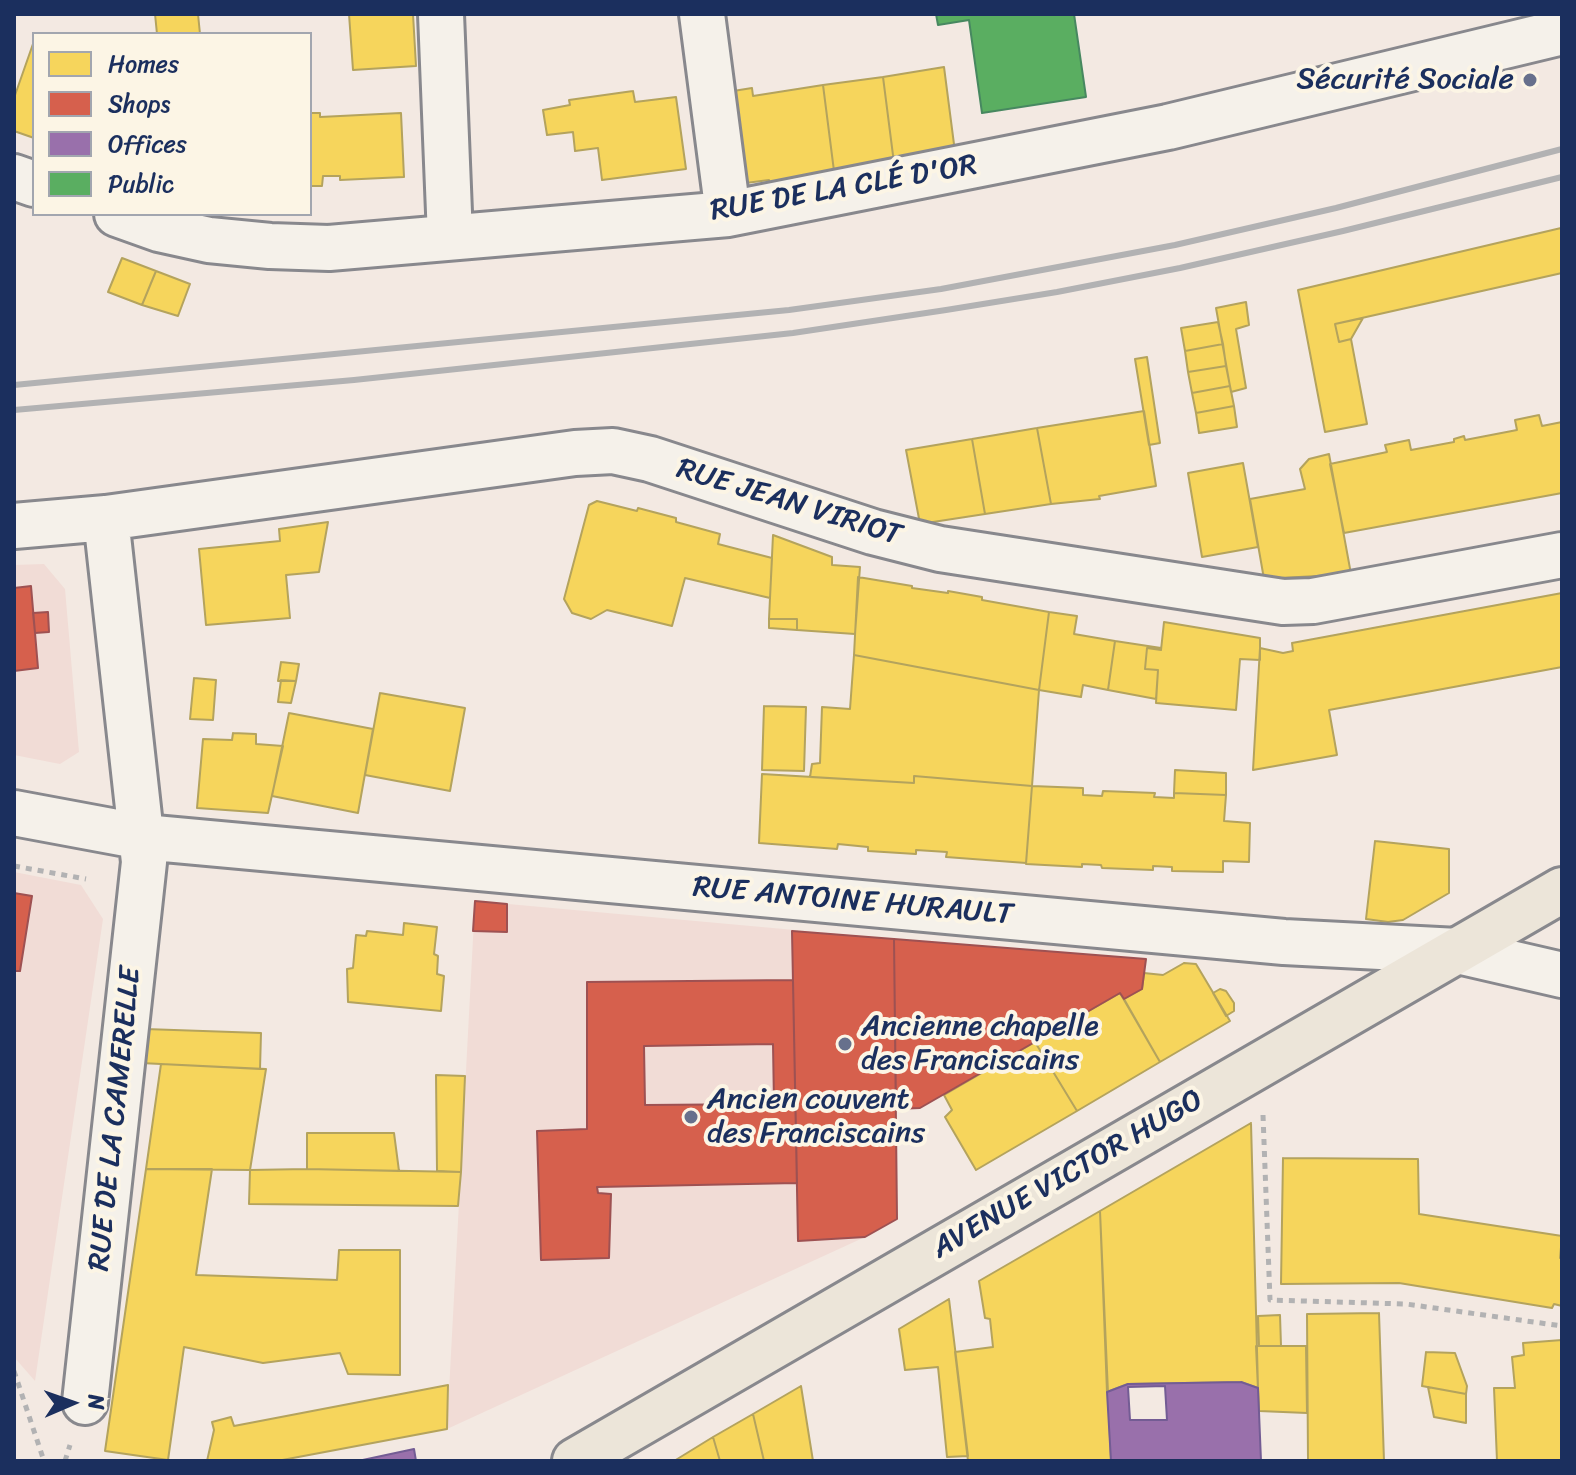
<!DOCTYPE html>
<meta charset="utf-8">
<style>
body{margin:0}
#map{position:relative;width:1576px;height:1475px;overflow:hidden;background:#f3e9e2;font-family:Sriracha,sans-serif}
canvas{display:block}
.frame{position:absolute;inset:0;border:16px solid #1b2f5e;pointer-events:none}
.legend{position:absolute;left:32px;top:32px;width:280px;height:184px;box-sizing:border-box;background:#fcf5e5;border:2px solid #a2a6af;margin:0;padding:10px 14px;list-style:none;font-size:24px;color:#1b2f5e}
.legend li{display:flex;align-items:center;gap:16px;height:40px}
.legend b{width:40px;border:2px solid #a2a6af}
.north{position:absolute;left:32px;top:1363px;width:80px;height:80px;-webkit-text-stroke:6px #fcf5e5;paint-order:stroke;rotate:88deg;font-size:22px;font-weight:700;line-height:32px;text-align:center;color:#1b2f5e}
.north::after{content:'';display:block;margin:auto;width:28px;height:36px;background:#1b2f5e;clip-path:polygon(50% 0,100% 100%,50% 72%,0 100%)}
</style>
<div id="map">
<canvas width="1576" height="1475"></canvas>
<div class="frame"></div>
<ul class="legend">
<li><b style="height:22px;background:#f6d55c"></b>Homes</li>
<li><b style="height:22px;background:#d6604d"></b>Shops</li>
<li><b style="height:22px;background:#9970ab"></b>Offices</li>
<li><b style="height:22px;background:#5aae61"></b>Public</li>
</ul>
<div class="north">N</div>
</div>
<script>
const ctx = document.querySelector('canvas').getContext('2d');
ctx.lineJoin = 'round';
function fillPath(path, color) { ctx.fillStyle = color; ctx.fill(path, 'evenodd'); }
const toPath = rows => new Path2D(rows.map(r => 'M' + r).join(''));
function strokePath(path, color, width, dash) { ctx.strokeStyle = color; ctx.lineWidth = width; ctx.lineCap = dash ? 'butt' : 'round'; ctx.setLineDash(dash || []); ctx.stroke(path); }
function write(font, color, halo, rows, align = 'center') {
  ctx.font = font + ' Sriracha,sans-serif'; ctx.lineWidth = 8; ctx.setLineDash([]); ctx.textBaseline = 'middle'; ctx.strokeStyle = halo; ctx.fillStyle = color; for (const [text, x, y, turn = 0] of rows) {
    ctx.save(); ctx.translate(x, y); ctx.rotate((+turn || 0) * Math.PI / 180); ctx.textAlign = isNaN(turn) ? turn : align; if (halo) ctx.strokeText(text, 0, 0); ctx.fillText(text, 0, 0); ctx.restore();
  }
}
const built = toPath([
 [44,564,65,589,79,752,60,764,14,755,14,565],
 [14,872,81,885,103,919,35,1381,14,1357],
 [475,901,894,939,897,1219,865,1237,447,1429]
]);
const homes = toPath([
 [155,14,198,14,200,34,157,34,155,14],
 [349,14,413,14,416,66,353,70,349,14],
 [34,41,34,138,14,131,14,98,34,41],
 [944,67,955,152,894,163,883,77,944,67],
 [883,77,894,163,834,171,823,85,883,77],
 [823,85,834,171,769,183,769,180,738,184,727,92,752,88,753,96,823,85],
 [633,91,635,102,676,97,686,169,602,180,598,148,575,151,573,132,547,135,543,110,570,105,569,100,633,91],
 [310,113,320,113,320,117,401,113,404,177,340,180,340,176,323,176,322,186,310,186,310,113],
 [1561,228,1562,273,1335,324,1339,342,1351,339,1367,424,1325,432,1298,290,1561,228],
 [122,258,156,271,142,305,108,292,122,258],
 [156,271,190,284,178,316,142,305,156,271],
 [1246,302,1249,325,1236,329,1246,388,1231,392,1216,308,1246,302],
 [1363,318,1351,339,1339,342,1335,324,1363,318],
 [1218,322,1223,344,1185,351,1181,328,1218,322],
 [1223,344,1226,366,1188,372,1185,351,1223,344],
 [1147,357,1160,443,1149,445,1135,359,1147,357],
 [1226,366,1230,386,1192,393,1188,372,1226,366],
 [1230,386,1234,406,1196,413,1192,393,1230,386],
 [1234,406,1237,427,1199,433,1196,413,1234,406],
 [1144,411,1156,486,1099,496,1100,499,1051,504,1037,428,1144,411],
 [1539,415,1542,426,1562,422,1562,493,1344,533,1330,464,1387,452,1385,445,1409,440,1411,450,1454,442,1454,439,1464,436,1465,440,1517,430,1515,420,1539,415],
 [1037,428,1051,504,985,514,972,439,1037,428],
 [972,439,985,514,920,524,906,450,972,439],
 [1329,454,1351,574,1264,579,1250,499,1305,489,1300,469,1309,459,1329,454],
 [1243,463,1258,547,1202,557,1188,473,1243,463],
 [597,501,637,511,638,508,676,518,676,522,720,534,718,544,772,558,770,598,685,578,672,626,607,610,591,619,572,613,564,599,589,505,597,501],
 [328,522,319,572,286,575,290,618,206,625,199,549,280,541,279,529,328,522],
 [773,535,832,557,832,565,860,567,855,634,797,630,797,619,769,619,773,535],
 [858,577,912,586,912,588,948,593,948,591,982,597,982,600,1049,612,1039,690,854,655,858,577],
 [1562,593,1562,667,1329,710,1337,755,1253,770,1260,648,1283,653,1293,651,1292,643,1562,593],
 [1049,612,1077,616,1074,634,1115,641,1108,690,1083,685,1081,697,1039,690,1049,612],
 [769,619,797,619,797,630,769,628,769,619],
 [1164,622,1260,638,1260,660,1240,659,1236,710,1156,703,1158,670,1145,669,1147,648,1161,650,1164,622],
 [1115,641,1161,648,1147,648,1145,669,1158,670,1156,699,1108,690,1115,641],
 [854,655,1039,690,1032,786,914,776,914,783,810,777,812,764,820,763,822,707,850,709,854,655],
 [281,662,299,664,296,681,278,681,281,662],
 [194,678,216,680,213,720,190,719,194,678],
 [281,680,296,681,291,703,278,702,281,680],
 [380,693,465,708,450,791,365,775,380,693],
 [764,706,806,707,804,771,762,770,764,706],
 [289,713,373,729,358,813,272,796,289,713],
 [233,733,256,734,256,744,283,746,268,813,197,808,203,739,232,740,233,733],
 [1175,770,1226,773,1226,795,1174,793,1175,770],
 [762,774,914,783,914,776,1032,786,1026,863,946,857,947,852,916,850,916,854,868,851,868,847,838,844,837,849,759,843,762,774],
 [1032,786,1083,788,1083,795,1102,796,1103,791,1155,793,1154,797,1174,798,1174,793,1226,795,1224,821,1250,823,1249,862,1223,861,1223,872,1172,871,1172,867,1153,866,1153,870,1102,868,1101,865,1082,864,1082,867,1026,864,1032,786],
 [1375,841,1449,849,1449,893,1403,920,1388,922,1366,919,1375,841],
 [404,923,437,927,434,954,438,956,437,974,444,976,441,1011,348,1002,347,969,353,968,356,935,366,936,367,931,403,935,404,923],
 [1184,963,1196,964,1230,1021,1160,1062,1124,999,1142,989,1144,973,1163,975,1184,963],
 [1220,989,1226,991,1234,1003,1234,1011,1226,1016,1213,993,1220,989],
 [1120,993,1160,1062,1077,1111,1035,1042,1120,993],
 [145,1029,261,1033,260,1069,141,1063,145,1029],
 [1035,1042,1077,1111,976,1170,945,1117,952,1110,944,1095,1035,1042],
 [161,1064,266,1069,250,1170,146,1169,161,1064],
 [436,1075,465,1076,461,1172,437,1171,436,1075],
 [1251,1123,1258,1388,1241,1382,1128,1384,1107,1392,1100,1211,1251,1123],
 [307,1133,394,1133,399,1171,307,1169,307,1133],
 [1283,1158,1418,1159,1419,1214,1562,1236,1560,1258,1562,1258,1562,1306,1554,1304,1552,1308,1399,1283,1281,1284,1283,1158],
 [146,1169,212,1169,196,1275,337,1280,339,1250,400,1250,400,1375,348,1374,340,1353,263,1363,184,1347,168,1460,105,1451,146,1169],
 [307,1169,461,1172,458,1206,249,1204,250,1170,307,1169],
 [1100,1211,1111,1461,968,1461,955,1352,993,1347,990,1319,985,1318,979,1281,1100,1211],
 [949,1299,968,1456,947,1457,938,1367,905,1370,899,1329,949,1299],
 [1379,1313,1384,1461,1308,1461,1307,1314,1379,1313],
 [1280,1315,1281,1346,1259,1346,1258,1316,1280,1315],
 [1562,1340,1562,1461,1497,1461,1494,1388,1515,1388,1512,1357,1524,1355,1523,1343,1562,1340],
 [1256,1346,1306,1346,1307,1413,1259,1411,1256,1346],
 [1426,1352,1455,1353,1467,1386,1466,1394,1422,1386,1426,1352],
 [448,1385,447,1429,277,1461,207,1461,214,1430,212,1422,231,1417,234,1426,448,1385],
 [801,1386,813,1461,764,1461,753,1414,801,1386],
 [1428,1387,1466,1394,1466,1423,1434,1417,1428,1387],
 [753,1414,764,1461,720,1461,713,1437,753,1414],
 [713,1437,720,1461,674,1461,713,1437]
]);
const shops = toPath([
 [31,586,38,668,14,671,14,588,31,586],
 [48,612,49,632,35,633,33,613,48,612],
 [14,893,32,896,20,971,14,971,14,976,14,893],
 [475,901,507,904,507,932,473,931,475,901],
 [792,931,894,939,897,1219,865,1237,798,1241,792,931],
 [894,939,1146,959,1142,989,1124,999,1120,993,920,1108,896,1109,894,939],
 [793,980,797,1183,597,1187,598,1193,611,1194,609,1258,541,1260,537,1131,587,1129,587,982,793,980],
 [773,1044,774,1104,645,1105,644,1046,773,1044]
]);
const offices = toPath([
 [1241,1382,1258,1388,1261,1461,1111,1461,1107,1392,1128,1384,1241,1382],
 [1165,1386,1167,1420,1130,1420,1128,1387,1165,1386],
 [414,1449,416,1461,358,1461,414,1449]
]);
const public = toPath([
 [936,14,1074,14,1086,97,982,113,969,20,938,25,936,14]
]);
const path = toPath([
 [14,866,86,879],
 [1263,1115,1270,1300,1406,1304,1562,1326],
 [14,1371,44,1461],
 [65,1461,70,1445]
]);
const minor = toPath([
 [441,14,450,237],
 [702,14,728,214],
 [14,177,34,184],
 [117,214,159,229,209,240,270,246,329,248,728,214,1168,127,1562,32],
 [14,526,106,518,575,453,613,451,650,459,873,532,940,549,1283,602,1313,601,1562,555],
 [14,813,143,837,1284,942,1458,951,1562,975],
 [85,1402,144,862,106,518]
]);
const major = toPath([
 [575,1461,1562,890]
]);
const rail = toPath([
 [14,385,789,310,941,289,1175,245,1336,208,1562,149],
 [14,410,354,380,793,333,946,310,1057,292,1180,268,1343,231,1562,177]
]);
const markers = [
 [1530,80,8,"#67708c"],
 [845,1044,8,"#67708c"],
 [691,1117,8,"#67708c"]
];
const poiNames = [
 ["Sécurité Sociale",1514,80,"right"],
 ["Ancienne chapelle",861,1027],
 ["des Franciscains",861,1061],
 ["Ancien couvent",707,1100],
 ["des Franciscains",707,1134]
];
const streetNames = [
 ["RUE DE LA CLÉ D'OR",844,189,-10],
 ["RUE JEAN VIRIOT",789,503,17],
 ["RUE ANTOINE HURAULT",853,902,5],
 ["RUE DE LA CAMERELLE",116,1119,-84],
 ["AVENUE VICTOR HUGO",1068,1175,-30]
];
fillPath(built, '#f1dcd6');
fillPath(homes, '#f6d55c');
strokePath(homes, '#b4a35d', 2);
fillPath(shops, '#d6604d');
strokePath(shops, '#9e5152', 2);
fillPath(offices, '#9970ab');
strokePath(offices, '#735c94', 2);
fillPath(public, '#5aae61');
strokePath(public, '#478860', 2);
strokePath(minor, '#88888d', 50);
strokePath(major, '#88888d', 50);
strokePath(path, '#b2b2b3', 5, [6, 6]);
strokePath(minor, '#f5f1ea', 44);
strokePath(major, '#ece5d9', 44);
strokePath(rail, '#b2b2b3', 6);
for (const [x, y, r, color] of markers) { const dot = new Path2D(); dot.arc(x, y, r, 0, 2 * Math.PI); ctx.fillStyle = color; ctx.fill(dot); strokePath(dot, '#fcf5e5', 3); }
write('30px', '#1b2f5e', '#fcf5e5', poiNames, 'left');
write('30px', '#1b2f5e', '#fcf5e5', streetNames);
</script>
